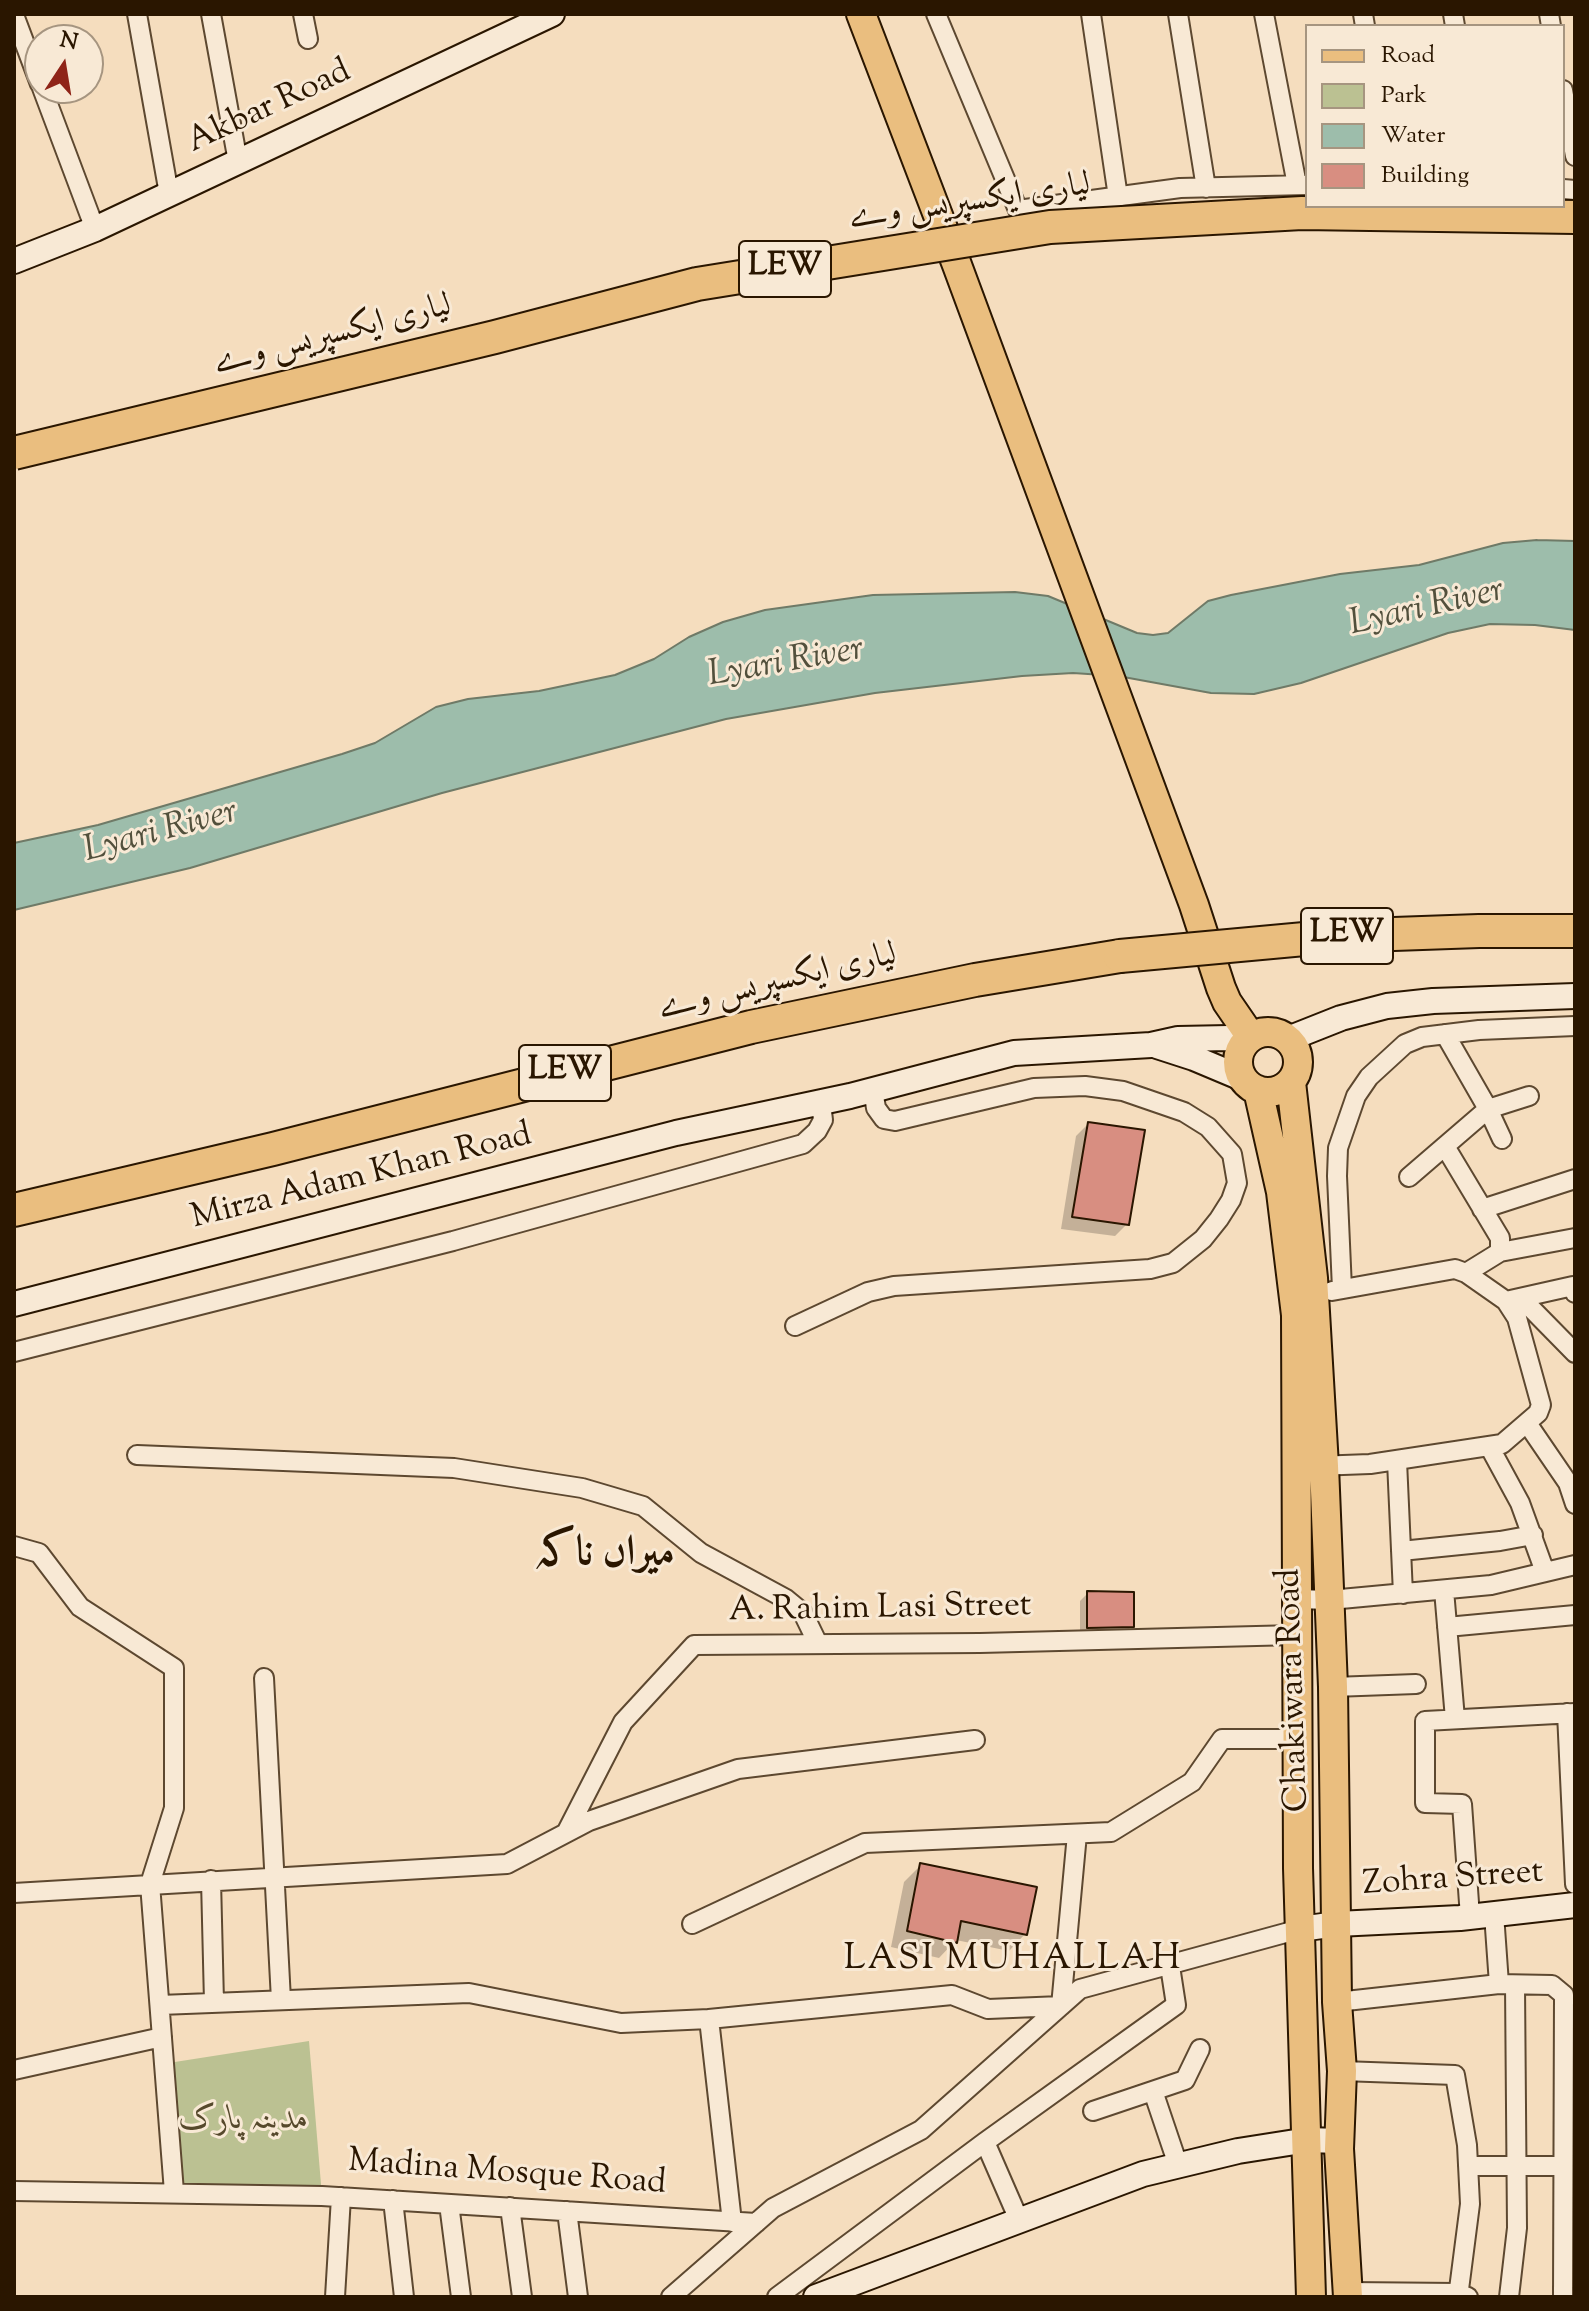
<!DOCTYPE html>
<meta charset="utf-8">
<style>
body{margin:0}
#map{position:relative;width:1589px;height:2311px;overflow:hidden;background:#f5ddbe;font-family:"Sorts Mill Goudy",serif}
canvas{display:block}
.frame{position:absolute;inset:0;border:16px solid #2a1600;pointer-events:none}
.legend{position:absolute;left:1305px;top:24px;width:260px;height:184px;box-sizing:border-box;background:#f8e9d5;border:2px solid #a69580;margin:0;padding:10px 14px;list-style:none;font-size:24px;color:#2a1600}
.legend li{display:flex;align-items:center;gap:16px;height:40px}
.legend b{width:40px;border:2px solid #a69580}
.north{position:absolute;left:24px;top:24px;width:80px;height:80px;box-sizing:border-box;background:#f8e9d5;border:2px solid #a69580;border-radius:50%;rotate:12deg;font-size:22px;font-weight:700;line-height:32px;text-align:center;color:#2a1600}
.north::after{content:'';display:block;margin:auto;width:28px;height:36px;background:#8f2418;clip-path:polygon(50% 0,100% 100%,50% 72%,0 100%)}
</style>
<div id="map">
<canvas width="1589" height="2311"></canvas>
<div class="frame"></div>
<ul class="legend">
<li><b style="height:10px;background:#eabe7f"></b>Road</li>
<li><b style="height:22px;background:#bbc192"></b>Park</li>
<li><b style="height:22px;background:#9dbdab"></b>Water</li>
<li><b style="height:22px;background:#d88e81"></b>Building</li>
</ul>
<div class="north">N</div>
</div>
<script>
const ctx = document.querySelector('canvas').getContext('2d');
ctx.lineJoin = 'round';
function fillPath(path, color) { ctx.fillStyle = color; ctx.fill(path, 'evenodd'); }
const toPath = rows => new Path2D(rows.map(r => 'M' + r).join(''));
function strokePath(path, color, width, dash) { ctx.strokeStyle = color; ctx.lineWidth = width; ctx.lineCap = dash ? 'butt' : 'round'; ctx.setLineDash(dash || []); ctx.stroke(path); }
function write(font, color, halo, rows, align = 'center') {
  ctx.font = font + ' "Sorts Mill Goudy",Amiri,serif'; ctx.lineWidth = 6; ctx.setLineDash([]); ctx.textBaseline = 'middle'; ctx.strokeStyle = halo; ctx.fillStyle = color; for (const [text, x, y, turn = 0] of rows) {
    ctx.save(); ctx.translate(x, y); ctx.rotate((+turn || 0) * Math.PI / 180); ctx.textAlign = isNaN(turn) ? turn : align; if (halo) ctx.strokeText(text, 0, 0); ctx.fillText(text, 0, 0); ctx.restore();
  }
}
const green = toPath([
 [309,2041,322,2196,174,2192,162,2064]
]);
const water = toPath([
 [1537,540,1575,541,1575,630,1535,625,1490,624,1448,633,1301,683,1254,694,1211,693,1118,676,1073,673,1022,676,875,693,726,719,442,793,190,868,14,910,14,843,98,825,342,754,375,743,436,707,468,699,539,691,615,675,654,659,689,637,723,622,765,610,873,595,1015,592,1048,596,1137,633,1153,635,1168,633,1208,601,1231,595,1340,574,1419,565,1503,543,1537,540]
]);
const shadow = toPath([
 [1088,1124,1127,1224,1115,1236,1061,1229,1076,1136],
 [1088,1593,1132,1626,1124,1634,1080,1635,1080,1601],
 [921,1865,1025,1934,1009,1951,956,1940,939,1958,891,1947,904,1882]
]);
const building = toPath([
 [1088,1122,1145,1130,1129,1225,1072,1217,1088,1122],
 [1087,1591,1134,1592,1134,1627,1087,1628,1087,1591],
 [920,1863,1037,1887,1027,1935,961,1921,957,1943,907,1931,920,1863]
]);
const street = toPath([
 [137,14,169,194],
 [211,14,238,162],
 [303,14,308,39],
 [936,14,1018,210,1180,188,1307,185],
 [1091,14,1118,197],
 [1178,14,1206,188],
 [1264,14,1297,185],
 [1363,14,1365,26],
 [1453,14,1455,26],
 [1549,14,1551,26],
 [14,15,40,84],
 [42,88,95,229],
 [1563,90,1575,156],
 [1563,189,1575,190],
 [1445,1034,1488,1109,1502,1139],
 [1446,1148,1500,1238,1500,1252],
 [1409,1177,1488,1109,1529,1096],
 [1482,1209,1575,1179],
 [1466,1273,1500,1252,1575,1238],
 [1342,1289,1337,1176,1338,1148,1356,1096,1369,1077,1405,1044,1422,1037,1479,1030,1575,1026],
 [1332,1291,1455,1269,1466,1273,1506,1301,1573,1286,1575,1293],
 [1521,1298,1575,1353],
 [795,1326,868,1292,894,1286,1150,1269,1173,1263,1203,1239,1219,1219,1231,1200,1237,1183,1232,1154,1208,1127,1184,1112,1123,1091,1085,1086,1034,1088,895,1121,884,1119,876,1108,873,1090],
 [14,1352,453,1241,803,1144,817,1131,823,1120,821,1103],
 [1527,1423,1568,1483,1575,1504],
 [1489,1446,1520,1503,1545,1572],
 [137,1455,454,1468,582,1488,643,1506,701,1553,786,1599,803,1613,818,1644],
 [1397,1461,1403,1594],
 [1316,1466,1370,1464,1502,1444,1538,1413,1541,1405,1517,1318,1506,1301],
 [14,1546,39,1553,80,1607,174,1668,174,1808,150,1884,174,2192],
 [1401,1551,1500,1541,1533,1535],
 [1444,1590,1455,1719],
 [1297,1599,1330,1600,1491,1585,1575,1565],
 [1447,1627,1575,1615],
 [264,1678,281,2000],
 [1333,1687,1416,1684],
 [1567,1713,1575,1884],
 [566,1833,623,1722,694,1645,980,1643,1296,1635],
 [211,1880,214,2002],
 [14,1893,507,1864,589,1821,738,1769,975,1740],
 [1494,1914,1499,1984],
 [1470,1917,1462,1804,1425,1803,1425,1721,1575,1713],
 [692,1924,865,1843,1111,1832,1192,1782,1222,1739,1297,1739],
 [1337,2002,1499,1984,1552,1985,1564,1995,1563,2297],
 [160,2005,469,1993,621,2023,709,2019,952,1995,988,2009,1061,2006,1077,1834],
 [709,2019,732,2222],
 [14,2070,162,2037],
 [1342,2071,1455,2075,1467,2145,1470,2204,1458,2297],
 [1153,2091,1178,2165],
 [1093,2111,1185,2080,1200,2049],
 [985,2142,1019,2220],
 [1468,2166,1563,2166],
 [14,2191,322,2196,756,2223],
 [393,2200,404,2297],
 [449,2204,461,2297],
 [510,2207,522,2297],
 [567,2211,578,2297],
 [1348,2292,1458,2293,1468,2297],
 [335,2297,341,2197],
 [671,2297,773,2208,921,2130,1080,1989,1300,1929],
 [777,2297,985,2142,1176,2005,1170,1966],
 [1509,2297,1517,2228,1515,1985]
]);
const secondary = toPath([
 [14,261,95,229,552,14],
 [1288,1039,1341,1018,1387,1006,1433,1001,1575,996],
 [1157,1046,1194,1058,1244,1079],
 [14,1304,676,1133,850,1096,1014,1053,1151,1045,1178,1039,1229,1038,1247,1041],
 [1300,1929,1337,1924,1460,1918,1575,1905],
 [816,2297,1143,2174,1238,2151,1308,2140,1339,2141]
]);
const primary = toPath([
 [861,14,957,265,1194,905,1221,988,1227,1002,1251,1037],
 '1238 1062a30 30 0 1 1 60 0a30 30 0 1 1-60 0Z',
 [1291,1082,1313,1278,1324,1466,1333,1687,1337,2002,1342,2071,1339,2149,1348,2297],
 [1258,1090,1281,1192,1296,1315,1298,1868,1311,2297]
]);
const highway = toPath([
 [14,1210,273,1149,751,1027,975,980,1120,956]
]);
const highwayBridge = toPath([
 [14,453,495,337,697,284,1050,227,1302,213,1575,217],
 [1120,956,1337,936,1479,931,1575,931]
]);
const shields = [
 [785,269,92],
 [1347,936,92],
 [565,1073,92]
];
const shieldNames = [
 ["LEW",785,269],
 ["LEW",1347,936],
 ["LEW",565,1073]
];
const streetNames = [
 ["Akbar Road",270,109,-25],
 ["لیاری ایکسپریس وے",970,204,-8],
 ["لیاری ایکسپریس وے",333,337,-14],
 ["لیاری ایکسپریس وے",778,984,-13],
 ["Mirza Adam Khan Road",362,1179,-14],
 ["A. Rahim Lasi Street",880,1611,-1],
 ["Chakiwara Road",1296,1690,-92],
 ["Zohra Street",1453,1881,-4],
 ["Madina Mosque Road",507,2175,4]
];
const parkNames = [
 ["مدینہ پارک",244,2122]
];
const waterNames = [
 ["Lyari River",1427,610,-13],
 ["Lyari River",786,665,-10],
 ["Lyari River",161,834,-15]
];
const neighbourhoodNames = [
 ["LASI MUHALLAH",1013,1962]
];
const districtNames = [
 ["میراں ناکہ",604,1557]
];
fillPath(green, '#bbc192');
fillPath(water, '#9dbdab');
strokePath(water, '#6f7a67', 2);
fillPath(shadow, '#0003');
fillPath(building, '#d88e81');
strokePath(building, '#2a1600', 2);
strokePath(street, '#5d4830', 22);
strokePath(secondary, '#2a1600', 28);
strokePath(primary, '#2a1600', 32);
strokePath(highway, '#2a1600', 36);
strokePath(street, '#f8e9d5', 18);
strokePath(secondary, '#f8e9d5', 24);
strokePath(primary, '#eabe7f', 28);
strokePath(highway, '#eabe7f', 32);
strokePath(highwayBridge, '#2a1600', 36, []);
strokePath(highwayBridge, '#eabe7f', 32);
for (const [x, y, w] of shields) { const box = new Path2D(); box.roundRect(x - w / 2, y - 28, w, 56, 6); ctx.fillStyle = '#f8e9d5'; ctx.fill(box); strokePath(box, '#2a1600', 2); }
write('bold 32px', '#2a1600', null, shieldNames);
write('34px', '#2a1600', '#f8e9d5', streetNames);
write('italic 34px', '#56492c', '#f8e9d5', parkNames);
write('italic 36px', '#52503c', '#f8e9d5', waterNames);
ctx.letterSpacing = '2px';
write('36px', '#2a1600', '#f8e9d5', neighbourhoodNames);
ctx.letterSpacing = '0px';
write('bold 42px', '#2a1600', '#f8e9d5', districtNames);
</script>
